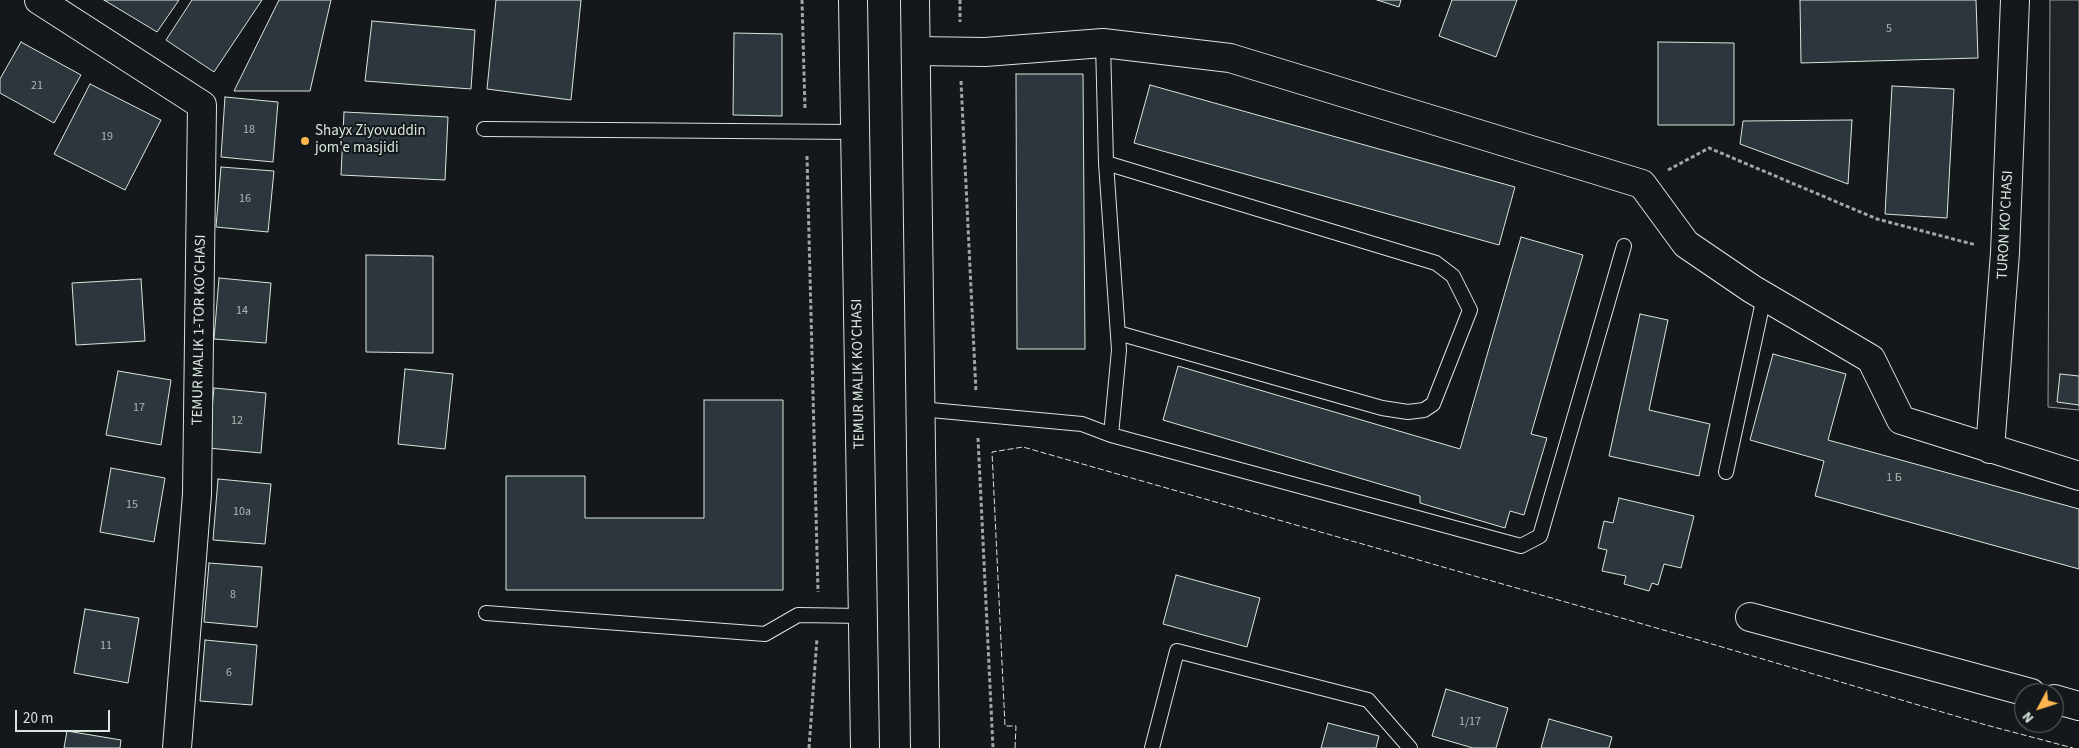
<!DOCTYPE html>
<meta charset="utf-8">
<style>
body{margin:0}
#map{position:relative;width:2079px;height:748px;overflow:hidden;background:#14181c;font-family:"Source Sans 3",sans-serif}
canvas{display:block}
.north{position:absolute;left:2014px;top:683px;width:50px;height:50px;box-sizing:border-box;background:#14181c;border:1px solid #626a69;border-radius:50%;rotate:230deg;font-size:14px;font-weight:700;line-height:20px;text-align:center;color:#d8e6dc}
.north::after{content:'';display:block;margin:auto;width:18px;height:22px;background:#ffb74d;clip-path:polygon(50% 0,100% 100%,50% 72%,0 100%)}
.scale{position:absolute;left:15px;top:710px;width:95px;height:22px;box-sizing:border-box;border:2px solid #d8e6dc;border-top:0;padding-left:6px;font-size:15px;line-height:18px;white-space:nowrap;color:#d8e6dc;-webkit-text-stroke:4px #14181c;paint-order:stroke}
</style>
<div id="map">
<canvas width="2079" height="748"></canvas>
<div class="north">N</div>
<div class="scale">20 m</div>
</div>
<script>
const ctx = document.querySelector('canvas').getContext('2d');
ctx.lineJoin = 'round';
function fillPath(path, color) { ctx.fillStyle = color; ctx.fill(path, 'evenodd'); }
const toPath = rows => new Path2D(rows.map(r => 'M' + r).join(''));
function strokePath(path, color, width, dash) { ctx.strokeStyle = color; ctx.lineWidth = width; ctx.lineCap = dash ? 'butt' : 'round'; ctx.setLineDash(dash || []); ctx.stroke(path); }
function write(font, color, halo, rows, align = 'center') {
  ctx.font = font + ' "Source Sans 3",sans-serif'; ctx.lineWidth = 4; ctx.setLineDash([]); ctx.textBaseline = 'middle'; ctx.strokeStyle = halo; ctx.fillStyle = color; for (const [text, x, y, turn = 0] of rows) {
    ctx.save(); ctx.translate(x, y); ctx.rotate((+turn || 0) * Math.PI / 180); ctx.textAlign = isNaN(turn) ? turn : align; if (halo) ctx.strokeText(text, 0, 0); ctx.fillText(text, 0, 0); ctx.restore();
  }
}
const green = toPath([
 [2050,0,2079,0,2079,410,2048,407,2050,0]
]);
const building = toPath([
 [104,0,179,0,157,32,104,0],
 [192,0,262,0,214,72,166,40,192,0],
 [279,0,331,0,310,91,234,91,279,0],
 [496,0,581,0,571,100,487,89,496,0],
 [1377,0,1401,0,1399,7,1377,0],
 [1452,0,1517,0,1496,57,1439,36,1452,0],
 [1800,0,1976,0,1978,58,1801,63,1800,0],
 [372,21,475,30,471,89,365,81,372,21],
 [734,33,782,34,782,116,733,115,734,33],
 [21,42,81,75,54,123,0,93,0,79,21,42],
 [1658,42,1734,43,1734,125,1658,125,1658,42],
 [1016,74,1083,74,1085,349,1017,349,1016,74],
 [90,84,161,120,125,190,54,154,90,84],
 [1150,85,1515,187,1499,245,1134,143,1150,85],
 [1892,86,1954,89,1947,218,1885,214,1892,86],
 [225,97,278,102,273,162,221,157,225,97],
 [344,112,448,117,445,180,341,175,344,112],
 [1852,120,1848,184,1740,144,1743,121,1852,120],
 [221,167,274,171,268,232,216,227,221,167],
 [1521,237,1583,255,1531,434,1547,438,1524,515,1510,511,1505,528,1420,503,1420,496,1163,420,1178,366,1460,449,1521,237],
 [366,255,433,256,433,353,366,352,366,255],
 [219,278,271,283,266,343,214,339,219,278],
 [141,279,145,341,76,345,72,283,141,279],
 [1640,314,1668,320,1649,410,1710,424,1699,476,1609,456,1640,314],
 [1773,354,1846,374,1828,440,2079,509,2079,569,1815,496,1824,461,1750,440,1773,354],
 [405,369,453,374,445,449,398,444,405,369],
 [118,371,171,380,161,445,106,435,118,371],
 [2060,374,2079,376,2079,405,2057,402,2060,374],
 [214,388,266,393,261,453,208,448,214,388],
 [704,400,783,400,783,590,506,590,506,476,585,476,585,518,704,518,704,400],
 [111,468,165,478,154,542,100,532,111,468],
 [218,479,271,484,265,544,213,540,218,479],
 [1619,498,1694,516,1681,568,1664,564,1658,585,1652,583,1649,591,1624,584,1626,576,1602,571,1607,550,1598,548,1604,521,1613,523,1619,498],
 [209,563,262,567,257,627,204,622,209,563],
 [1176,575,1260,598,1247,647,1163,624,1176,575],
 [85,609,139,618,128,683,74,673,85,609],
 [205,640,257,645,252,705,200,701,205,640],
 [1446,689,1508,708,1496,748,1473,748,1432,736,1446,689],
 [1549,719,1612,737,1609,748,1541,748,1549,719],
 [1328,723,1379,736,1376,748,1321,748,1328,723],
 [67,731,121,740,120,748,64,748,67,731]
]);
const path = toPath([
 [802,0,805,109],
 [960,0,960,22],
 [961,81,976,392],
 [807,156,818,592],
 [1668,170,1709,148,1877,219,1976,245],
 [978,438,993,748],
 [809,748,817,638]
]);
const service = toPath([
 [1103,43,1106,163,1119,350,1111,435],
 [484,129,855,132],
 [1106,163,1436,263,1453,276,1470,310,1433,404,1424,410,1408,412,1382,408,1118,333],
 [920,409,1082,424,1111,435,1521,546,1540,536,1624,246],
 [1726,472,1764,297],
 [486,613,765,634,798,615,863,616],
 [1152,748,1177,651,1368,700,1410,748]
]);
const minor = toPath([
 [39,0,202,105,197,494,177,748],
 [916,51,985,52,1103,43,1230,58,1642,184,1686,244,1752,289,1871,359,1901,420,2079,476],
 [1990,449,2005,253,2015,0],
 [1750,617,2031,693],
 [2054,699,2079,706]
]);
const trunk = toPath([
 [853,0,865,748],
 [915,0,925,748]
]);
const fence = toPath([
 [1015,748,1016,726,1005,726,992,452,1023,447,1695,639,1986,725,2073,748]
]);
const markers = [
 [305,141,5,"#ffb74d"]
];
const numberNames = [
 ["5",1889,29],
 ["21",37,86],
 ["18",249,130],
 ["19",107,137],
 ["16",245,199],
 ["14",242,311],
 ["17",139,408],
 ["12",237,421],
 ["1 Б",1894,478],
 ["15",132,505],
 ["10a",242,512],
 ["8",233,595],
 ["11",106,646],
 ["6",229,673],
 ["1/17",1470,722]
];
const poiNames = [
 ["Shayx Ziyovuddin",315,132],
 ["jom'e masjidi",315,149]
];
const streetNames = [
 ["TURON KO'CHASI",2006,225,-87],
 ["TEMUR MALIK 1-TOR KO'CHASI",200,330,-89],
 ["TEMUR MALIK KO'CHASI",859,374,-91]
];
fillPath(green, '#202428');
strokePath(green, '#939e99', 1);
fillPath(building, '#2c363c');
strokePath(building, '#d8e6dc', 1);
strokePath(service, '#d8e6dc', 16);
strokePath(minor, '#d8e6dc', 30);
strokePath(trunk, '#d8e6dc', 30);
strokePath(path, '#9da8a2', 3, [4, 2.5]);
strokePath(service, '#14181c', 14);
strokePath(minor, '#14181c', 28);
strokePath(trunk, '#14181c', 28);
strokePath(fence, '#d8e6dc', 1, [6, 2.5]);
for (const [x, y, r, color] of markers) { const dot = new Path2D(); dot.arc(x, y, r, 0, 2 * Math.PI); ctx.fillStyle = color; ctx.fill(dot); strokePath(dot, '#14181c', 2); }
write('12px', '#adbab4', null, numberNames);
write('15px', '#d8e6dc', '#14181c', poiNames, 'left');
write('15px', '#d8e6dc', '#14181c', streetNames);
</script>
